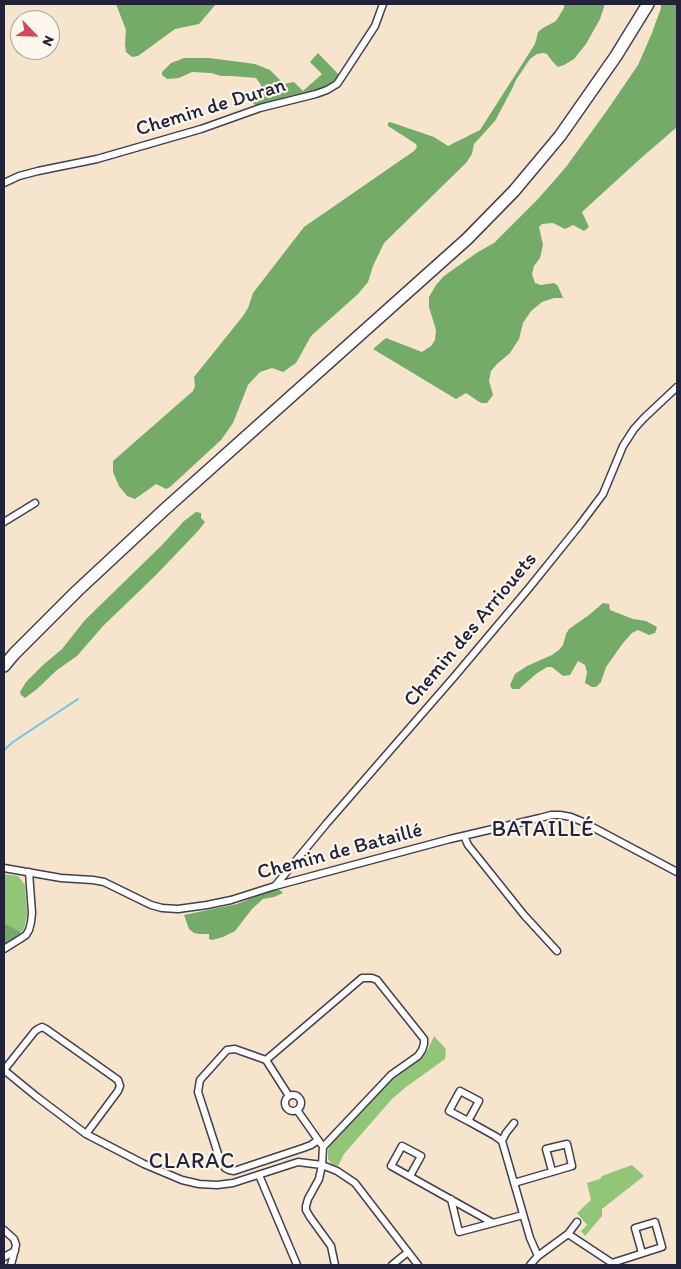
<!DOCTYPE html>
<meta charset="utf-8">
<style>
body{margin:0}
#map{position:relative;width:681px;height:1269px;overflow:hidden;background:#f7e4cd;font-family:Itim,sans-serif}
canvas{display:block}
.frame{position:absolute;inset:0;border:5px solid #22223b;pointer-events:none}
.north{position:absolute;left:10px;top:10px;width:50px;height:50px;box-sizing:border-box;background:#fbf7ec;border:1px solid #a4a2a5;border-radius:50%;rotate:114deg;font-size:14px;font-weight:700;line-height:20px;text-align:center;color:#22223b}
.north::after{content:'';display:block;margin:auto;width:18px;height:22px;background:#d1495b;clip-path:polygon(50% 0,100% 100%,50% 72%,0 100%)}
</style>
<div id="map">
<canvas width="681" height="1269"></canvas>
<div class="frame"></div>
<div class="north">N</div>
</div>
<script>
const ctx = document.querySelector('canvas').getContext('2d');
ctx.lineJoin = 'round';
function fillPath(path, color) { ctx.fillStyle = color; ctx.fill(path, 'evenodd'); }
const toPath = rows => new Path2D(rows.map(r => 'M' + r).join(''));
function strokePath(path, color, width, dash) { ctx.strokeStyle = color; ctx.lineWidth = width; ctx.lineCap = dash ? 'butt' : 'round'; ctx.setLineDash(dash || []); ctx.stroke(path); }
function write(font, color, halo, rows, align = 'center') {
  ctx.font = font + ' Itim,sans-serif'; ctx.lineWidth = 4.5; ctx.setLineDash([]); ctx.textBaseline = 'middle'; ctx.strokeStyle = halo; ctx.fillStyle = color; for (const [text, x, y, turn = 0] of rows) {
    ctx.save(); ctx.translate(x, y); ctx.rotate((+turn || 0) * Math.PI / 180); ctx.textAlign = isNaN(turn) ? turn : align; if (halo) ctx.strokeText(text, 0, 0); ctx.fillText(text, 0, 0); ctx.restore();
  }
}
const green = toPath([
 [4,874,18,876,25,885,27,914,24,929,21,932,4,923],
 [434,1036,446,1049,445,1059,406,1087,392,1099,344,1154,338,1166,332,1164,328,1159,328,1150,330,1145,393,1078,419,1059,427,1051],
 [632,1165,644,1176,602,1209,602,1216,585,1236,581,1231,587,1225,577,1213,591,1200,587,1183,600,1179,602,1176]
]);
const forest = toPath([
 [116,4,216,4,199,24,175,29,138,56,132,57,126,52,125,44,126,30],
 [564,4,605,4,600,19,586,44,574,59,564,65,558,67,552,61,547,54,543,53,537,54,530,59,516,80,513,87,495,121,474,144,472,154,466,163,384,243,373,266,368,282,358,294,311,336,296,363,283,372,272,368,260,372,248,385,233,423,221,440,170,487,166,489,156,484,135,499,127,496,119,486,113,472,113,461,193,391,195,386,194,377,243,316,248,308,253,293,304,227,414,151,417,147,416,144,388,126,388,123,390,122,434,137,448,146,480,130,535,44,538,32,543,28,556,21,564,8],
 [661,4,677,4,677,127,640,159,582,212,589,227,584,231,573,225,565,229,553,223,542,224,539,227,543,245,540,258,534,266,532,274,535,283,541,285,554,283,558,286,563,298,554,298,542,302,531,311,523,323,519,339,510,353,497,364,491,371,489,381,493,395,487,403,481,403,466,393,456,399,373,349,386,338,422,352,431,346,435,340,436,330,429,307,429,297,436,285,444,276,478,252,494,243,538,199,566,167,608,109,638,65,652,33,661,8],
 [318,53,339,75,331,84,324,88,315,92,257,106,251,102,252,96,260,92,261,85,256,78,231,76,221,76,211,73,192,72,179,78,167,79,162,75,162,72,171,63,184,58,209,58,255,64,270,70,284,84,294,82,303,91,322,74,310,62],
 [196,512,201,513,201,518,205,522,198,531,155,576,103,626,77,656,57,670,37,689,25,698,21,695,20,692,26,682,43,665,62,649,85,620,162,545,184,521],
 [603,603,609,604,610,610,633,619,646,621,657,627,655,633,649,635,638,630,632,633,623,643,606,667,601,682,596,687,592,687,585,683,587,672,585,665,578,661,570,675,563,676,552,667,547,667,536,674,519,689,512,689,510,685,515,674,527,666,552,655,559,650,563,645,566,634,569,629,589,615],
 [272,890,280,890,283,893,274,897,263,899,252,909,235,931,223,937,212,940,209,939,209,934,199,934,194,933,189,929,184,915,237,904],
 [4,923,21,932,15,939,4,945]
]);
const stream = toPath([
 [4,750,13,742,78,699]
]);
const street = toPath([
 [4,183,19,176,38,171,97,159,201,129,260,108,316,94,327,90,337,84,345,72,375,26,383,4],
 [4,522,35,503],
 [464,836,468,845,524,915,557,951],
 [4,868,61,878,93,880,104,882,151,905,162,908,178,909,207,905,231,900,275,886,450,839,540,818,551,815,560,815,571,817,583,822,677,872],
 [275,886,327,823,454,677,529,588,579,526,603,494,623,446,634,429,644,418,677,387],
 [4,949,20,939,26,935,29,930,31,922,32,913,29,872],
 [266,1060,289,1096],
 [4,1070,37,1097,86,1134,144,1164,182,1180,199,1184,217,1185,233,1183,298,1162,322,1165,337,1171,355,1183,418,1265],
 [4,1070,35,1031,38,1029,42,1027,46,1029,118,1080,120,1086,118,1091,86,1134],
 '285 1103a8 8 0 1 1 16 0a8 8 0 1 1-16 0Z',
 [297,1110,321,1144],
 [468,1121,479,1101,460,1091,449,1111,468,1121,495,1136,502,1141,530,1238,538,1256],
 [318,1140,311,1145,303,1148,234,1171,229,1170,225,1168,221,1163,198,1092,200,1080,227,1050,235,1049,266,1060,362,978,372,978,377,980,424,1039,424,1044,422,1050,418,1056,391,1075,323,1147,322,1165,319,1179,308,1199,306,1206,306,1210,310,1217,331,1246,335,1265],
 [502,1141,506,1133,514,1123],
 [259,1175,297,1265],
 [410,1176,421,1156,402,1146,391,1166,493,1223,523,1215],
 [514,1183,572,1166,567,1144,546,1149,552,1171],
 [451,1199,459,1232,493,1223],
 [4,1230,14,1239,16,1245,11,1265],
 [568,1234,612,1263,613,1265],
 [4,1257,15,1251],
 [612,1263,662,1247,655,1222,635,1228,642,1253],
 [392,1265,408,1252],
 [530,1265,538,1256,568,1234,577,1222]
]);
const highway = toPath([
 [4,666,14,654,77,591,164,510,467,239,514,191,560,136,616,56,648,4]
]);
const streetNames = [
 ["Chemin de Duran",211,108,-17],
 ["Chemin des Arriouets",471,630,-50],
 ["Chemin de Bataillé",340,852,-15]
];
const neighbourhoodNames = [
 ["BATAILLÉ",543,830],
 ["CLARAC",192,1162]
];
fillPath(green, '#91c678');
fillPath(forest, '#74ab68');
strokePath(stream, '#6bc4e9', 2);
strokePath(street, '#423f51', 9);
strokePath(highway, '#423f51', 14);
strokePath(street, '#fff', 6);
strokePath(highway, '#fff', 11);
write('21px', '#22223b', '#fbf7ec', streetNames);
ctx.letterSpacing = '1px';
write('22px', '#22223b', '#fbf7ec', neighbourhoodNames);
ctx.letterSpacing = '0px';
</script>
